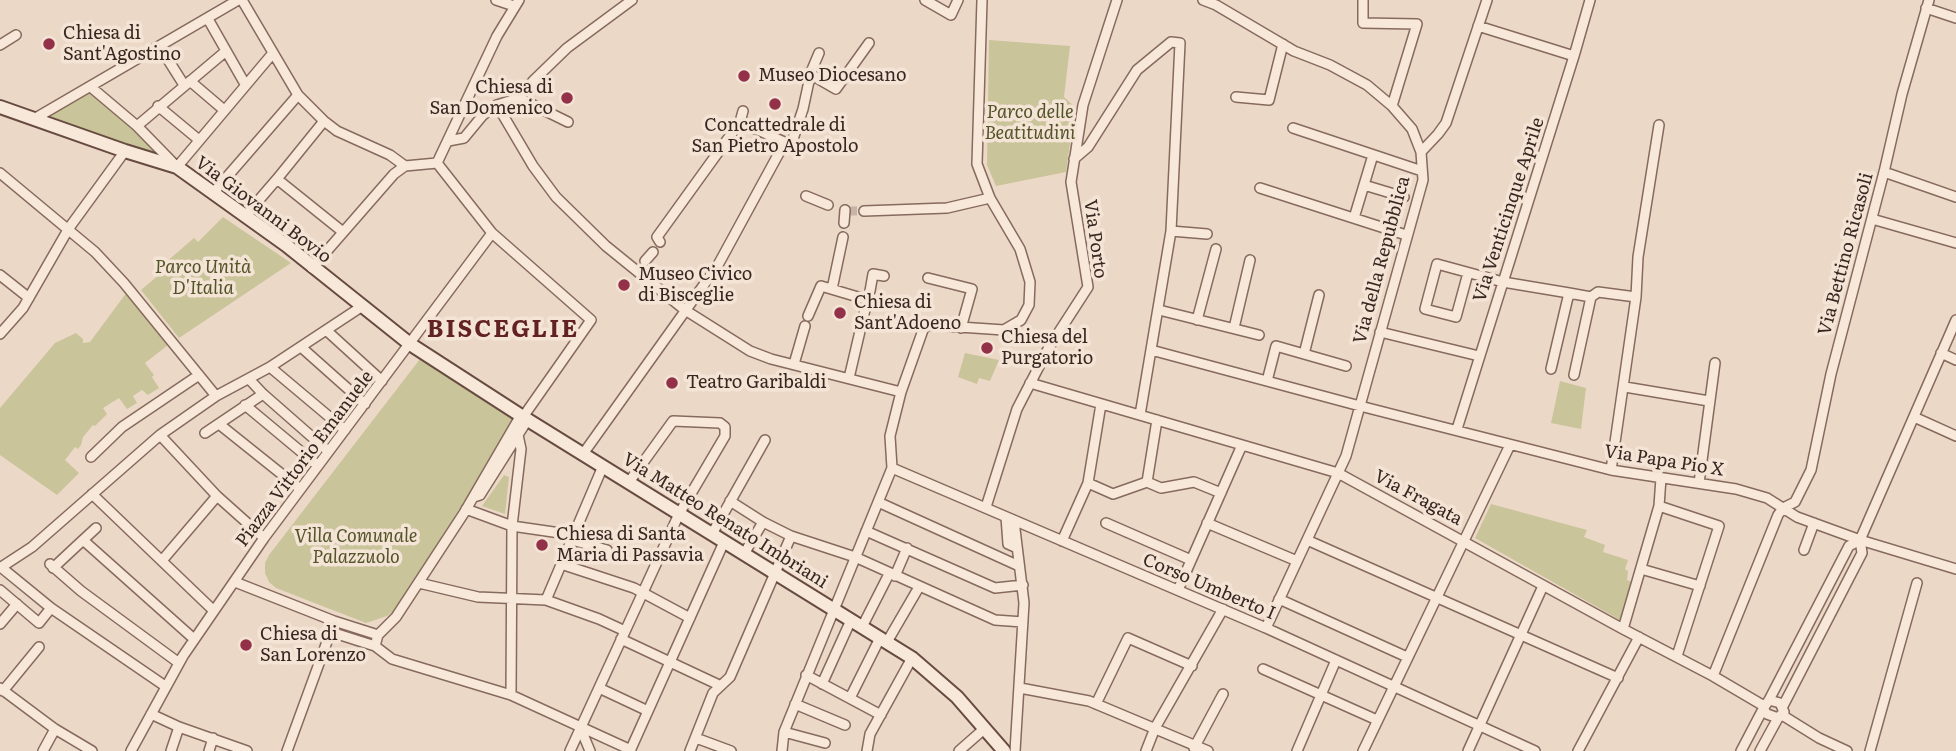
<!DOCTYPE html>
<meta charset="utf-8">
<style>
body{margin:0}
canvas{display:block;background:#ecd8c7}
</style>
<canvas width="1956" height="751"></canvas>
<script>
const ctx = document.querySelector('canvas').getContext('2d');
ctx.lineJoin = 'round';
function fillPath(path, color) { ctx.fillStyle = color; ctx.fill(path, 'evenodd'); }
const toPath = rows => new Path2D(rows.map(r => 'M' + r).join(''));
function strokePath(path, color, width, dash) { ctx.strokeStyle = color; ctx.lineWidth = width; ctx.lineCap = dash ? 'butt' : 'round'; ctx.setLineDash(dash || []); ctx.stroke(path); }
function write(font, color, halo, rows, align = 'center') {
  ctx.font = font + ' Literata,serif'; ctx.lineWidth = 7; ctx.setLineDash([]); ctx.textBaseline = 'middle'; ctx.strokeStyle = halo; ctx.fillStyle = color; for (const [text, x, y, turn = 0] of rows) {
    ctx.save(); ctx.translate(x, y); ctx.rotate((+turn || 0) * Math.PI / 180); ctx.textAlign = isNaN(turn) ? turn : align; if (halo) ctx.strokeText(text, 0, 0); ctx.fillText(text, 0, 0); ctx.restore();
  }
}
const green = toPath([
 [989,40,1070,46,1064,97,1075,107,1066,172,996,186,987,165],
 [92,88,160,148,152,159,34,119],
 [223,217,291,263,179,338,141,290,160,274,158,269,194,238,198,242],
 [127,292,168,345,145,363,154,375,152,377,159,388,148,395,142,390,133,396,137,403,127,409,119,398,103,408,107,414,95,426,93,425,83,437,81,445,78,449,75,447,65,460,79,473,57,495,0,455,0,408,55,343,76,333,83,339,83,343,90,342],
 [965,353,999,360,990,381,979,378,977,384,958,377],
 [420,359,513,416,515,422,395,610,387,616,366,623,276,588,269,582,265,573,265,563,269,555],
 [1560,381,1586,388,1581,429,1551,423],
 [504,475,509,477,505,514,482,506],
 [1491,504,1587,530,1584,537,1605,545,1603,552,1628,560,1625,569,1628,571,1627,580,1632,582,1620,620,1475,538]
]);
const streetTunnel = toPath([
 [848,211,864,211]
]);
const street = toPath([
 [242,0,298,95,324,121,337,131,390,155,405,166,437,163],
 [496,0,514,6],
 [925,0,951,15,958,0],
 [1203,0,1216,5,1294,51,1330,65,1367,85,1392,106,1412,129,1421,152,1423,180,1346,456,1266,628],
 [1363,0,1363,23,1417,24,1392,106],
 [1926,8,1956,18],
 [208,19,245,84],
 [1478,26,1574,56],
 [0,45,16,35],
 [160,47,184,85],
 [810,74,836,89,869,43],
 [190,81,224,110],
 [92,88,137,126,177,167,273,53],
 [1236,97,1269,100,1283,44],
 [519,98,568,122],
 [497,105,533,166,556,197,606,246,685,310,750,351,771,359,901,392],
 [158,106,199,140],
 [743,111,740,122,791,145,803,109,811,72,819,53],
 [34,119,238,0],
 [324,121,277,179,343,232],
 [137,126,226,51],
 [1293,128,1422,171],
 [448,141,464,138,483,115,497,105,519,98,533,81,567,48,632,0],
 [1421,152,1438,134,1446,123,1487,0],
 [1074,159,1088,147,1137,70,1171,42,1180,43,1171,231,1140,415],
 [437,163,492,233,591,320,523,417],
 [437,163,497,36,519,0],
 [1884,172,1956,197],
 [0,173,95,252,124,283,216,396],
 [1364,185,1404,197],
 [1260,188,1406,235],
 [213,193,298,95],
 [806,196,828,205],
 [864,211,947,208,990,198],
 [246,215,277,179],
 [1354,218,1373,155],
 [1872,219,1956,243],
 [844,223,845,210],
 [1171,231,1207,234],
 [660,242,657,237,740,122],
 [645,261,653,252],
 [312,268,394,174,405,166],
 [1468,273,1456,317,1425,309,1437,264,1503,282,1569,293,1591,297,1598,292,1636,297],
 [0,275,29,298],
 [928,278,972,289,961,328],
 [832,289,843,237],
 [870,291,873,274,884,276],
 [1159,310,1259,335],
 [808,316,821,286,868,300],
 [1197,320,1216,249],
 [1234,328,1250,260],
 [326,330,382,381],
 [1380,332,1479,356],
 [0,334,23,308,69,228,125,151],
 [301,347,365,404],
 [1151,350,1360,406,1611,470,1736,489,1767,498,1797,517,1860,540,1956,569],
 [1941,353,1956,360],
 [1304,354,1346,366],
 [794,364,805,326],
 [270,367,345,430],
 [1551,369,1569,293],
 [1574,375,1591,297],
 [849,378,868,297],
 [249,379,263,394,328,451],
 [1267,381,1276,346,1304,354,1319,295],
 [1030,383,1338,473,1623,629,1713,676,1764,706],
 [1625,387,1709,401],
 [245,405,317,465],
 [1914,417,1956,436],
 [219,424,299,488],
 [1457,429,1574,56,1590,0],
 [205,433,263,394],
 [160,435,217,496,264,538],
 [583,454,718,265,785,142],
 [91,457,122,427,199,375],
 [892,468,1266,628,1535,751],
 [1611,470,1636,297,1638,257,1659,125],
 [1147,482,1157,420],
 [1088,483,1113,494,1147,482,1161,488,1194,482,1221,493],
 [1699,483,1715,363],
 [92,494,214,611],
 [474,497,480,495,528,419],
 [730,501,763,522,791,536,855,557,995,620,1023,622],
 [878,502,1019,566],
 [1659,506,1719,526,1677,656],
 [986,507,1017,409,1048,349,1088,287,1071,182,1083,105,1117,0],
 [466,509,512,526,574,535],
 [1006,517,1008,544,1017,548],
 [1014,521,1024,603,1015,751],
 [1106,523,1191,560],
 [1207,523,1297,561],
 [866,531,995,588,1023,585],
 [712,534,765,440],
 [83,540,96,528],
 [572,540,607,550],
 [1307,540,1618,678],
 [1062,541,1088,483,1101,404],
 [1804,550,1814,523],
 [744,554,763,522],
 [165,557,217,496],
 [50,564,81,591,179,663],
 [561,564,634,588,690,618],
 [0,568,32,547,160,435,216,396,270,367,361,307],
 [2,568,51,608,165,686],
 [53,568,83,540,194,639],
 [1641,569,1700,586],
 [895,576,907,548],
 [235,582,334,621,378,635],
 [419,583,478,597,546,600,599,619,625,631],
 [0,590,39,623,51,608],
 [1178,590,1242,445],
 [1279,599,1407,657],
 [546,600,603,466],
 [0,624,17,604],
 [862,627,889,574],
 [1623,629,1659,506,1661,478],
 [331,632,375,646,378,635,396,617,464,513,521,415],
 [621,639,719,685],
 [887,642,919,587],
 [375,646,392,659,511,695,631,750],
 [1263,669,1377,720],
 [806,675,881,715],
 [1713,676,1778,515,1783,508,1795,502,1811,470,1831,374,1884,172,1902,94,1929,0],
 [822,684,851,620],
 [0,688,55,729,92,751],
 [599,688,648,711],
 [1020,688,1089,701,1208,751],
 [3,691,39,647],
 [511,695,512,526,521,449,518,435],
 [850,698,880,638],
 [1769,700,1849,546,1860,540],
 [795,704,845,725],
 [1096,704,1128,638,1192,666],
 [1783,706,1862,553,1860,540,1956,320],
 [151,714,179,727,247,751],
 [1782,715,1819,738,1847,751],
 [580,727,590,751],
 [784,732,825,743],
 [696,738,731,751],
 [1194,748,1223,694],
 [43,751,55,729],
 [131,751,183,656,264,538,492,233],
 [171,751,179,727],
 [209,751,213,738],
 [287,751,332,628],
 [570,751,679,514,725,436,725,427,720,423,673,421,629,482],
 [630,751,724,542],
 [690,751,713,693,730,677,791,536],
 [782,751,784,732,892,468,890,436,901,392,923,330,926,326,930,325,1004,330,1021,320,1029,305,1030,282,1020,249,990,198,977,164,982,0],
 [867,751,870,734,912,658],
 [959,751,984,729],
 [1146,751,1155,728,1223,609],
 [1297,751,1336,660],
 [1363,751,1510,445],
 [1468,751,1543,586],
 [1578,751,1639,637],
 [1741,751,1763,709],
 [1760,751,1778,718,1784,712,1780,703,1769,700,1763,709,1767,714,1778,718],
 [1870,751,1917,583]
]);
const secondary = toPath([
 [0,107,125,151,177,167,286,245,410,344,523,417,912,658,957,697,1004,751]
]);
const markers = [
 [49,44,7,"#923148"],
 [744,76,7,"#923148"],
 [567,98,7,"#923148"],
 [775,104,7,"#923148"],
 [624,285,7,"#923148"],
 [840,313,7,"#923148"],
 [987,348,7,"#923148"],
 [672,383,7,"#923148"],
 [542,545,7,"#923148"],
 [246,645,7,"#923148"]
];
const poiNames = [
 ["Chiesa di",63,34],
 ["Sant'Agostino",63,55],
 ["Museo Diocesano",758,76],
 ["Chiesa di",553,88,"right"],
 ["San Domenico",553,109,"right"],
 ["Concattedrale di",775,126,"center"],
 ["San Pietro Apostolo",775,147,"center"],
 ["Museo Civico",638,275],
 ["di Bisceglie",638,296],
 ["Chiesa di",854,303],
 ["Sant'Adoeno",854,324],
 ["Chiesa del",1001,338],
 ["Purgatorio",1001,359],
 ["Teatro Garibaldi",686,383],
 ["Chiesa di Santa",556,535],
 ["Maria di Passavia",556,556],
 ["Chiesa di",260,635],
 ["San Lorenzo",260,656]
];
const parkNames = [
 ["Parco delle",1030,113],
 ["Beatitudini",1030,134],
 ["Parco Unità",203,268],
 ["D'Italia",203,289],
 ["Villa Comunale",356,537],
 ["Palazzuolo",356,558]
];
const streetNames = [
 ["Via Giovanni Bovio",263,210,37],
 ["Via Venticinque Aprile",1509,210,-72],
 ["Via Porto",1095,239,82],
 ["Via Bettino Ricasoli",1846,254,-75],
 ["Via della Repubblica",1382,260,-75],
 ["Piazza Vittorio Emanuele",305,459,-53],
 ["Via Papa Pio X",1664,461,9],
 ["Via Fragata",1418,498,28],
 ["Via Matteo Renato Imbriani",725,521,32],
 ["Corso Umberto I",1209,587,23]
];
const districtNames = [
 ["BISCEGLIE",503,330]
];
fillPath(green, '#cac49b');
strokePath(streetTunnel, '#c8b4a6', 9, [9, 4.5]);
strokePath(street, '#866a5d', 12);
strokePath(secondary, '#684b40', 16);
strokePath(street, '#f7e8da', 9);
strokePath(secondary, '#f7e8da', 12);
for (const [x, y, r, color] of markers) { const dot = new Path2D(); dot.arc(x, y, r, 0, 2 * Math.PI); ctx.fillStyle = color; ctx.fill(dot); strokePath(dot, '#f4e4d6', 2.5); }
write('18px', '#382620', '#f4e4d6', poiNames, 'left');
write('italic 18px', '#525328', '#f4e4d6', parkNames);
write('18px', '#382620', '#f4e4d6', streetNames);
ctx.letterSpacing = '2px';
write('bold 24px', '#622223', '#f4e4d6', districtNames);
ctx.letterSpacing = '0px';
</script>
